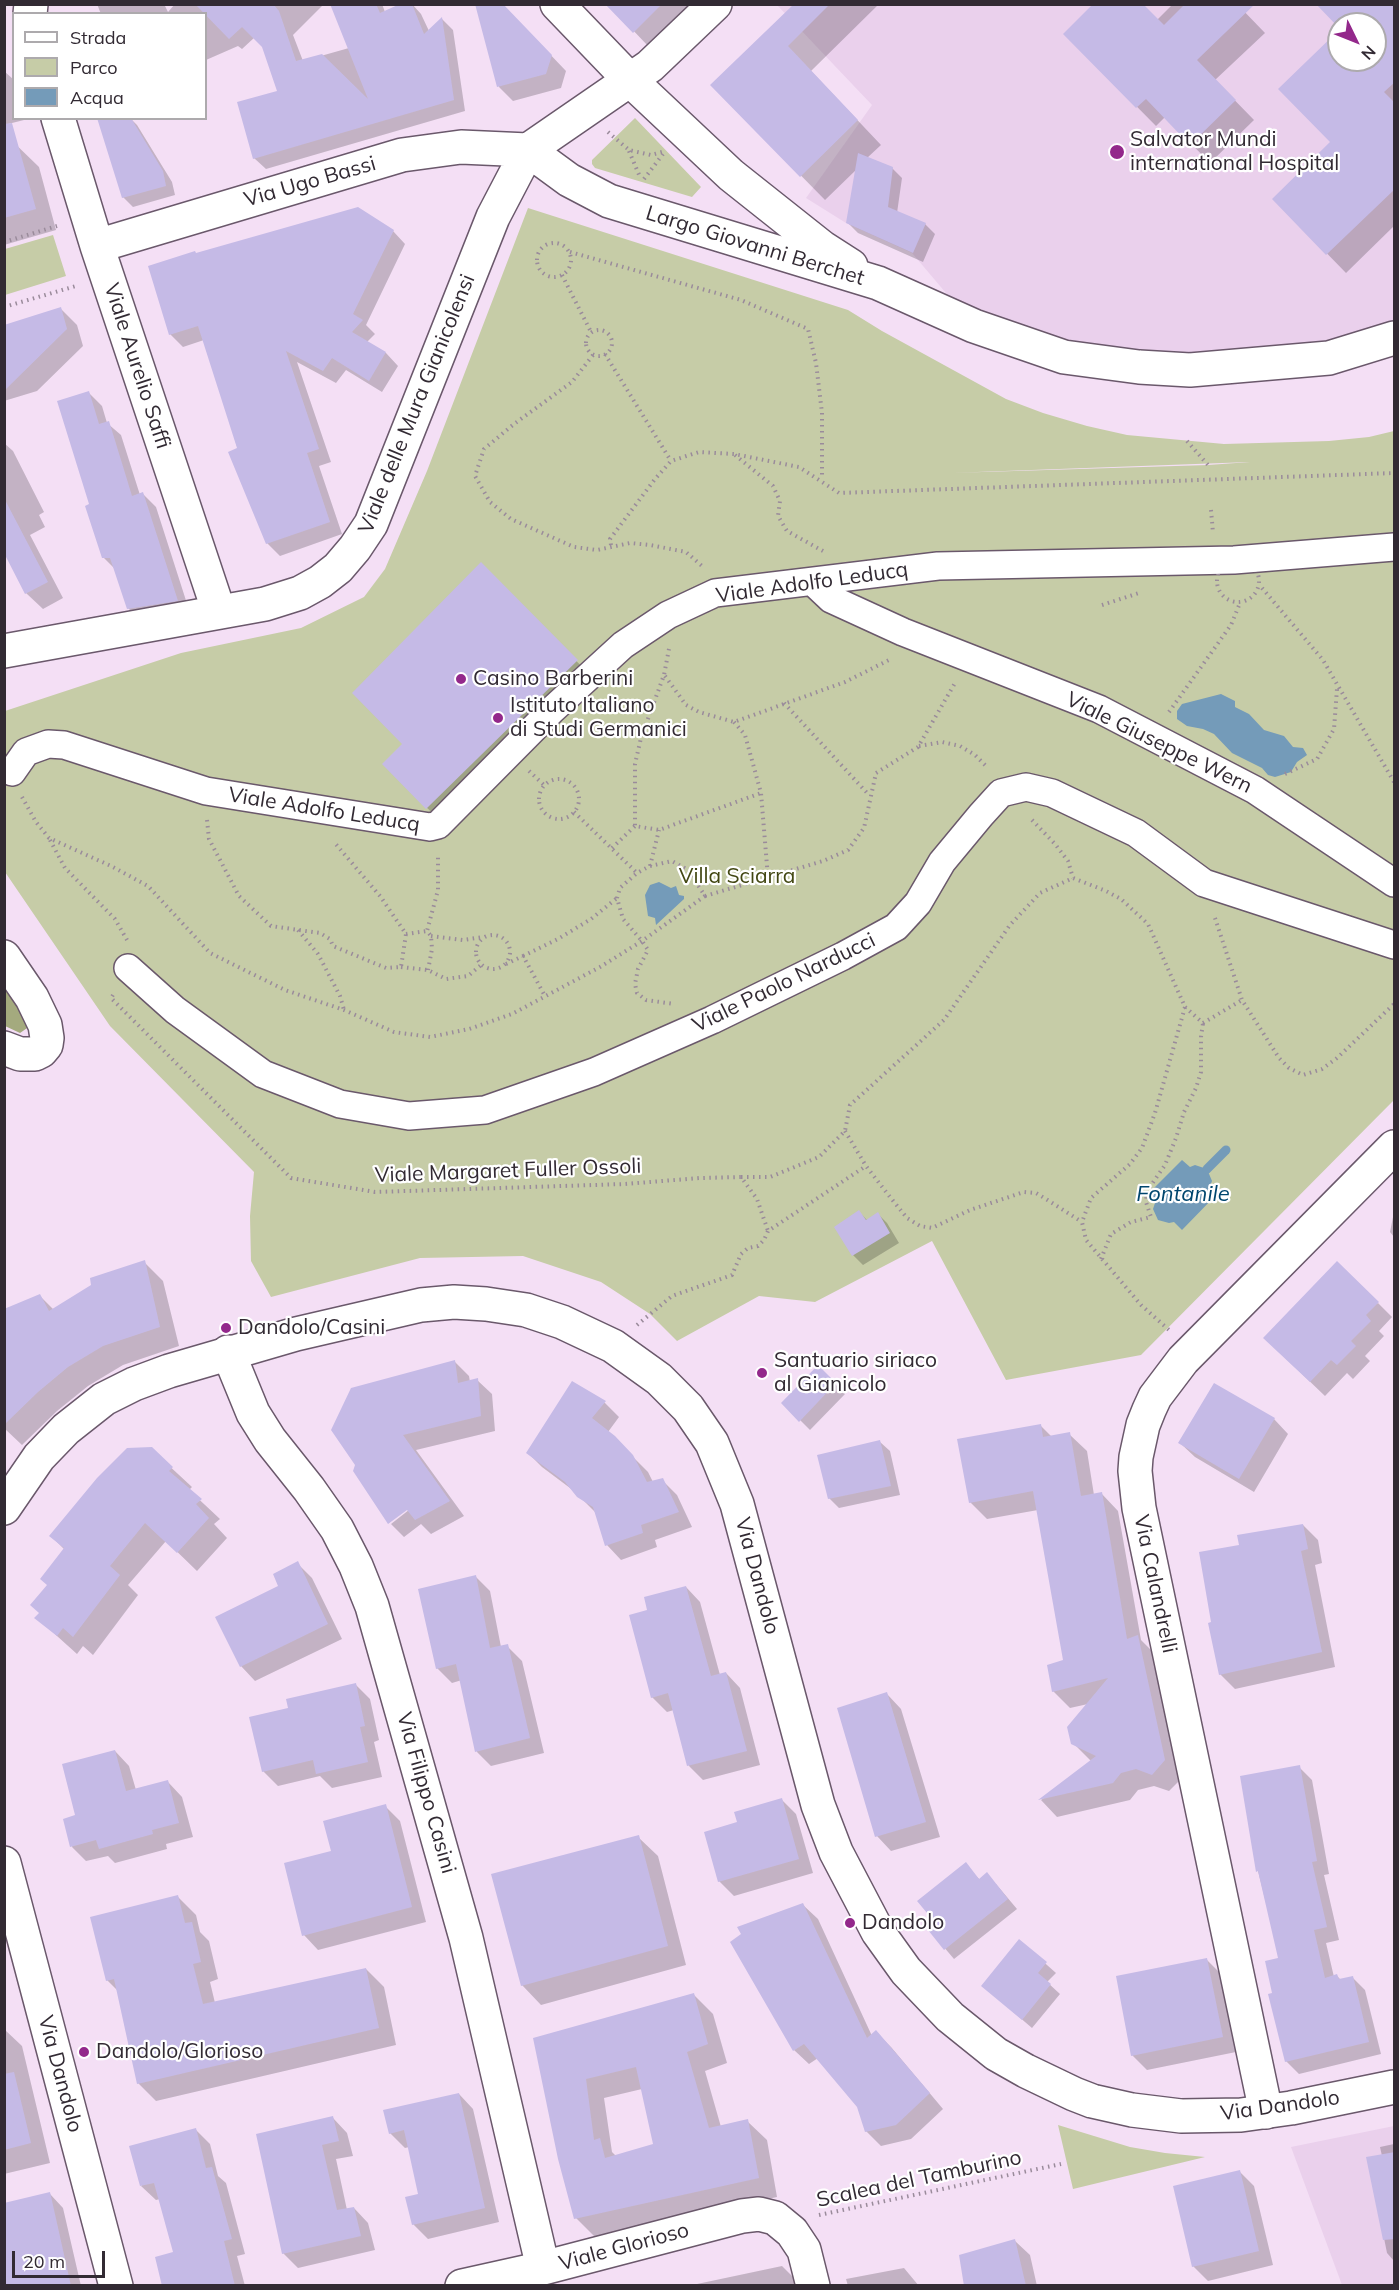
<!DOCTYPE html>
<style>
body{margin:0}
#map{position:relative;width:1399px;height:2290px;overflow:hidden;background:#f4dff5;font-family:Mulish,sans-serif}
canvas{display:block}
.frame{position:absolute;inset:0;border:6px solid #322a33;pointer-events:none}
.legend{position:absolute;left:12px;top:12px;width:195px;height:108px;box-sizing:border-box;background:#fff;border:2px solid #adaaad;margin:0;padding:8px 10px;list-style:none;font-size:18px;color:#322a33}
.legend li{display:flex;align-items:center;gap:12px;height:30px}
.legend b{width:30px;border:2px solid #adaaad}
.north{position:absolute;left:1327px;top:12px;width:60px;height:60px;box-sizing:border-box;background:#fff;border:2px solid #adaaad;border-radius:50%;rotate:133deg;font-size:16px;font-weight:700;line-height:24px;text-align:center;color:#322a33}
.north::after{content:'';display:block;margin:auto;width:21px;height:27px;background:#93288b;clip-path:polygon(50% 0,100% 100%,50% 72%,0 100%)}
.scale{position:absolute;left:12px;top:2251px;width:93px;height:27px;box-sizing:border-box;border:3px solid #322a33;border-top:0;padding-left:8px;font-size:18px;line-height:21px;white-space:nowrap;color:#322a33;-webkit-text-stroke:4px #fff;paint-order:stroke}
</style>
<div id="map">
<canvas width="1399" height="2290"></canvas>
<div class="frame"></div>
<ul class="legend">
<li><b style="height:8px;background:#fff"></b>Strada</li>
<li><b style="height:16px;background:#c6cca7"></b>Parco</li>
<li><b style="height:16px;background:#749bb9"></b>Acqua</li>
</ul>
<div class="north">N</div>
<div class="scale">20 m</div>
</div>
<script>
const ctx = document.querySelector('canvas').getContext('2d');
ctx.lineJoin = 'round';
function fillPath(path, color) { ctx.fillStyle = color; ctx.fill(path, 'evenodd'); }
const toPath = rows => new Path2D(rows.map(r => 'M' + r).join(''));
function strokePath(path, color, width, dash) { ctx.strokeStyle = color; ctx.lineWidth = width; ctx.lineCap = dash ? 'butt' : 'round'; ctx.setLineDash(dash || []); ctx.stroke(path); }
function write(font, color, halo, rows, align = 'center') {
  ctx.font = font + ' Mulish,sans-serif'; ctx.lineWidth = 4.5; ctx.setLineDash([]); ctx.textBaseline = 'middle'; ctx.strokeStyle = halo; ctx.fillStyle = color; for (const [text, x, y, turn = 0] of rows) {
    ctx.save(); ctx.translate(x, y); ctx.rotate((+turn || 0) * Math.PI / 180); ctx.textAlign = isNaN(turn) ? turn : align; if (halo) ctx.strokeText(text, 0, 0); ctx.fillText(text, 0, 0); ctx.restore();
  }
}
const built = toPath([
 [777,5,1394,5,1394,338,1190,370,974,326,912,253,846,223,806,198,872,105],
 [1339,24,1375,24,1375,60,1339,60],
 [1394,2126,1394,2285,1342,2285,1291,2147]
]);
const green = toPath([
 [635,118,701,187,692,197,595,168,592,164,592,160],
 [528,208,848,310,882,331,1006,399,1043,413,1087,426,1127,435,1224,444,1329,441,1369,437,1394,431,1394,1100,1141,1355,1006,1380,932,1241,815,1302,759,1296,677,1341,650,1314,601,1282,523,1256,420,1258,271,1297,251,1261,250,1216,254,1172,110,1026,5,872,5,711,181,653,301,628,364,597,385,569,427,471],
 [1250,462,1208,465,950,473],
 [53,235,66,276,5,295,5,249],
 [1058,2125,1130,2147,1165,2153,1205,2157,1073,2189]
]);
const forest = toPath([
 [4,986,24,1013,30,1026,20,1033,5,1026]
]);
const water = toPath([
 [1221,694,1235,701,1235,707,1249,714,1264,730,1284,736,1293,747,1303,748,1307,755,1297,762,1291,772,1275,777,1268,775,1262,768,1232,753,1214,734,1203,729,1187,726,1177,719,1177,711,1182,704],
 [659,882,671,888,676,886,679,895,684,896,684,899,656,925,655,918,648,916,645,895,650,885],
 [1182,1160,1190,1167,1195,1165,1207,1169,1212,1181,1210,1186,1217,1194,1182,1230,1174,1222,1169,1223,1158,1220,1153,1209,1155,1203,1147,1195]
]);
const shadow = toPath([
 [97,4,164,4,168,12,175,4,324,4,293,35,303,61,349,48,332,4,382,4,385,12,412,4,421,14,429,31,442,19,453,30,465,111,266,169,254,158,279,92,264,46,255,37,242,49,238,46,206,60,206,14,101,14],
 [476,4,502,4,566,71,561,88,513,101,499,87],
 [608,4,692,4,649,47],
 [796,4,879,4,811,71,881,145,867,158,892,168,902,178,897,213,925,224,935,234,923,262,858,233,848,223,857,169,825,200,712,85],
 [1173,4,1237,4,1265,33,1215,80,1254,120,1210,163,1165,117,1156,126,1065,34,1157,20],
 [1318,4,1394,4,1394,226,1346,273,1274,199,1332,142,1339,32,1339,60,1375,60,1375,24,1339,24,1339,26],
 [4,71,14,80,14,118,24,120,4,125],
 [130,118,137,125,172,182,175,195,133,207,123,197],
 [4,133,39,167,56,230,4,245],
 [393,231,405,244,366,325,375,334,367,342,386,353,398,366,382,392,346,370,336,383,297,362,331,462,319,466,342,534,280,556,267,543,204,340,183,347,170,334,196,254],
 [61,309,77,325,83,346,37,391,4,401,4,326],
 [89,393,102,406,107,423,121,435,140,495,143,494,156,507,190,613,141,621,128,608,115,569,103,557,91,505],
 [4,443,13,451,44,512,39,515,45,527,30,535,63,598,43,609,26,593,4,549],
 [481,564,595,680,446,827,384,764,404,744],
 [859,1212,867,1220,878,1214,887,1223,899,1243,863,1265,853,1255,836,1227],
 [1394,1212,1394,1237,1390,1232],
 [144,1262,163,1281,179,1346,123,1365,88,1386,57,1411,22,1445,4,1428,4,1311,40,1296,54,1310],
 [1378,1303,1392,1317,1379,1331,1384,1336,1365,1356,1370,1361,1353,1379,1347,1373,1325,1396,1280,1353],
 [455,1362,469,1376,470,1382,477,1380,492,1394,495,1431,416,1450,464,1516,431,1534,421,1524,404,1537,391,1524,414,1506,412,1504,390,1520,390,1523,355,1471],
 [818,1367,845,1394,810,1430,783,1403],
 [573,1383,605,1403,619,1417,608,1432,648,1472,653,1482,662,1480,677,1495,692,1527,655,1540,657,1547,621,1560,607,1545,597,1514,574,1491,542,1467,528,1453],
 [1274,1419,1288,1434,1254,1492,1195,1457,1180,1443],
 [1040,1425,1052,1437,1069,1434,1087,1451,1094,1495,1101,1493,1118,1511,1141,1640,1155,1654,1182,1778,1169,1791,1154,1786,1138,1790,1130,1800,1057,1817,1041,1800,1092,1762,1073,1743,1088,1704,1070,1708,1053,1691,1065,1662,1038,1510,987,1519,970,1502],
 [880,1442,890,1451,900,1495,839,1508,829,1498],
 [151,1449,192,1487,189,1490,220,1519,214,1524,227,1538,197,1571,166,1541,128,1585,138,1595,93,1655,83,1646,77,1654,37,1618,41,1614,48,1585,65,1550,51,1536],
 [1303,1525,1318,1540,1322,1563,1315,1565,1335,1667,1235,1689,1220,1674,1241,1546],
 [297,1563,312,1578,342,1639,255,1681,241,1666,280,1587],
 [475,1576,490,1591,501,1647,507,1646,522,1661,544,1753,491,1766,477,1752,462,1680,452,1683,437,1668],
 [686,1587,700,1602,720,1675,726,1673,740,1688,760,1765,703,1780,689,1766,674,1710,667,1712,652,1697,649,1611],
 [355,1684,370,1699,379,1740,374,1742,382,1777,332,1788,320,1776,278,1786,263,1771,290,1709],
 [887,1694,901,1709,940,1837,891,1851,877,1836],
 [115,1751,129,1766,136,1790,168,1782,182,1797,193,1837,166,1844,167,1849,115,1863,108,1856,86,1861,72,1847,77,1816],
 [1299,1767,1312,1780,1329,1874,1324,1875,1339,1940,1326,1943,1334,1977,1337,1976,1341,1980,1352,1977,1365,1990,1381,2054,1299,2074,1286,2061,1274,1994,1280,1959,1258,1871],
 [781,1799,796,1814,813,1873,734,1896,719,1881,739,1823],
 [385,1806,400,1821,426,1922,318,1950,304,1935,333,1852],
 [638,1837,658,1856,686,1965,541,2005,522,1985],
 [965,1864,980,1880,996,1884,1017,1909,954,1959,926,1926,934,1920],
 [178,1897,196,1915,200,1932,209,1941,218,1979,210,1982,215,2003,366,1969,384,1987,396,2045,156,2101,138,2083,118,1991,107,1980],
 [803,1905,818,1919,872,2036,876,2032,891,2047,943,2109,911,2139,881,2146,866,2131,858,2106,818,2058,809,2064,794,2050],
 [1020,1941,1056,1973,1047,1982,1060,1994,1032,2028,983,1986],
 [1207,1960,1221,1974,1236,2052,1147,2070,1132,2055],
 [694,1995,713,2014,727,2063,705,2071,721,2127,747,2121,767,2140,777,2197,595,2237,576,2218,534,2039],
 [642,2089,655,2146,616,2156,612,2152,604,2098],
 [4,2029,22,2046,50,2163,4,2174],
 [459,2094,473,2109,499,2222,428,2239,413,2224,420,2195,409,2147,405,2148,390,2133],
 [333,2118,347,2133,353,2156,336,2159,347,2210,354,2208,368,2223,375,2250,298,2268,283,2253,258,2135],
 [196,2130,210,2144,218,2176,226,2183,245,2254,237,2256,245,2286,164,2286,175,2254,160,2199,156,2200,141,2186],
 [1394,2144,1394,2261,1387,2253,1368,2158,1382,2156,1380,2147],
 [1239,2171,1254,2186,1273,2265,1208,2281,1193,2266],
 [50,2194,63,2208,81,2286,4,2286],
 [1015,2241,1030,2255,1037,2286,966,2286],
 [782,2266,801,2285,697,2286,697,2284],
 [904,2268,919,2286,848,2286,846,2279]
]);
const stream = toPath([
 [1207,1169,1226,1150]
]);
const building = toPath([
 [195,4,273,4,279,11,296,61,322,54,368,99,330,4,376,4,380,13,400,4,412,4,424,34,442,17,454,100,253,159,237,102,277,91,262,47,242,27,229,39],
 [475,4,503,4,552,55,546,74,497,87],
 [605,4,662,4,633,33],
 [794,4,830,4,788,46,858,120,800,177,710,85],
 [1093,4,1143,4,1164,25,1185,4,1255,4,1197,60,1236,100,1190,145,1146,99,1136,108,1063,34],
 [1316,4,1395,4,1395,82,1384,92,1395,103,1395,189,1326,255,1272,199,1330,142,1278,89,1339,30,1339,60,1375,60,1375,24,1339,24,1339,28],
 [97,118,131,118,163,171,166,186,122,198],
 [12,123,36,209,4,218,4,124],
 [858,153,893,167,888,207,926,223,913,253,846,223],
 [358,207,394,230,353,314,363,320,352,332,386,352,369,381,332,358,323,371,286,351,319,449,307,453,330,522,266,544,228,452,237,448,198,326,169,335,148,266,195,251,196,253],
 [61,307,67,329,4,391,4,325],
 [89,391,99,424,109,421,132,496,143,492,178,601,127,609,110,558,102,558,85,506,89,504,57,401],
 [4,498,48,582,25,594,4,553],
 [481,562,578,660,426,809,382,764,402,744,352,693],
 [859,1210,866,1220,878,1212,890,1233,852,1256,834,1227],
 [145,1260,160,1327,103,1346,68,1367,38,1392,4,1425,4,1309,40,1294,49,1311,91,1285,90,1278],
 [1337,1261,1379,1302,1366,1315,1371,1321,1351,1341,1356,1346,1337,1365,1331,1360,1310,1382,1263,1338],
 [455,1360,458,1383,478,1378,481,1416,403,1435,450,1501,415,1520,407,1510,388,1524,353,1471,355,1465,331,1430,351,1388],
 [818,1365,836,1383,799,1422,781,1403],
 [572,1381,606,1401,592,1418,615,1436,633,1455,647,1482,663,1478,679,1512,641,1525,643,1533,605,1546,593,1507,577,1497,565,1482,526,1453],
 [1214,1383,1275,1418,1239,1479,1178,1443],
 [1041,1424,1043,1437,1070,1432,1081,1496,1102,1492,1127,1639,1138,1635,1165,1760,1152,1775,1136,1769,1121,1773,1113,1783,1038,1800,1096,1756,1071,1744,1067,1727,1108,1678,1052,1692,1047,1665,1063,1660,1033,1491,969,1503,957,1439],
 [880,1440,891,1486,828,1499,817,1455],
 [152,1447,173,1467,169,1471,202,1499,196,1504,209,1518,177,1553,145,1523,110,1566,120,1575,73,1637,63,1628,57,1636,34,1618,39,1613,30,1605,47,1585,40,1579,64,1548,49,1536,97,1478,127,1448],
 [1303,1524,1308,1549,1301,1551,1322,1652,1219,1675,1208,1623,1211,1622,1199,1552,1239,1545,1237,1535],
 [298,1561,328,1624,240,1667,215,1617,278,1586,273,1574],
 [476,1575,490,1648,508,1644,530,1738,475,1752,456,1664,436,1669,418,1589],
 [686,1586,711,1676,726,1672,747,1751,687,1766,668,1693,651,1698,629,1615,647,1610,644,1597],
 [356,1683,365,1726,360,1727,368,1762,316,1774,313,1760,262,1772,249,1717,288,1708,286,1699],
 [887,1692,926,1822,875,1837,837,1708],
 [115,1750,126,1791,168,1780,179,1823,152,1830,153,1834,99,1849,96,1840,70,1847,63,1819,75,1815,62,1764],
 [1300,1765,1317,1861,1312,1862,1327,1927,1314,1930,1325,1978,1337,1974,1339,1979,1353,1976,1369,2042,1285,2062,1268,1994,1272,1993,1265,1961,1278,1958,1258,1871,1256,1872,1240,1776],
 [782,1798,799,1859,718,1882,704,1832,737,1822,734,1812],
 [386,1804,412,1907,302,1936,284,1863,331,1851,323,1821],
 [639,1835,668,1946,521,1986,491,1874],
 [966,1862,979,1879,987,1872,1008,1899,944,1950,924,1925,932,1919,917,1901],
 [178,1895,185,1923,192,1922,201,1962,193,1964,203,2004,366,1968,379,2028,137,2084,114,1979,106,1981,90,1917],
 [803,1903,867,2038,876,2030,930,2093,896,2125,865,2132,857,2107,804,2044,793,2051,730,1942,741,1934,737,1927],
 [1019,1939,1047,1962,1038,1973,1051,1984,1022,2020,981,1986],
 [1207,1958,1223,2037,1131,2056,1116,1976],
 [694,1993,708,2044,687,2052,709,2128,748,2119,759,2178,574,2219,558,2159,533,2038],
 [636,2067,653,2144,605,2158,600,2138,594,2140,586,2079],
 [14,2072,31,2143,4,2150,4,2074],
 [459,2093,485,2208,412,2225,405,2197,418,2194,404,2130,389,2134,383,2110],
 [333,2116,339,2141,322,2145,337,2210,354,2207,361,2236,282,2254,256,2134],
 [196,2128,206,2168,212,2167,232,2239,224,2241,235,2286,162,2286,155,2257,173,2252,154,2183,140,2186,129,2146],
 [1395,2152,1395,2239,1383,2240,1366,2157],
 [1240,2170,1259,2251,1192,2267,1173,2186],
 [50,2192,71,2286,4,2286,4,2203],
 [1015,2239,1026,2286,964,2286,959,2255]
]);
const path = toPath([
 [608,132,629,150,651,155,662,152],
 [629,151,640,177],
 [644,179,663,154],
 [4,242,57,226],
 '537 260a17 17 0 1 1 34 0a17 17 0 1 1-34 0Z',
 [570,252,741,300,808,329,816,363,822,413,822,479],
 [562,275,591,332],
 [4,307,76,286],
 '586 343a13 13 0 1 1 26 0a13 13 0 1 1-26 0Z',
 [605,354,671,461],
 [593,355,572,382,514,424,484,449,475,476,490,502,511,519,574,547,597,550,630,543,650,545,686,552,702,566],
 [1187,441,1208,465],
 [735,455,773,486,780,501,778,516,787,531,823,551],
 [1211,510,1213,533],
 [611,545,610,539,655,479,671,461,699,452,734,454,799,467,839,493,1394,473],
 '1217 581a21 21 0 1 1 42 0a21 21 0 1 1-42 0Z',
 [1262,588,1323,660,1394,782],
 [1102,605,1139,593],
 [669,649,664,675,641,738,635,764,635,826,659,830,761,793],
 [665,676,686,705,699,712,734,722,845,682,891,659],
 [784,703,869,795],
 [1169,712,1231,625,1240,603],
 [734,722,745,735,761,793,768,878],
 [919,746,942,742,960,746,975,755,987,767],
 [529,771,545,786],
 [1285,774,1317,759,1334,729,1337,689],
 '539 799a20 20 0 1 1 40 0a20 20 0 1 1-40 0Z',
 [22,797,36,822,49,838,111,866,148,886,210,953,285,990,344,1010,394,1032,430,1037,469,1029,512,1014,600,967,642,941,705,896,688,870,672,861,650,866,637,873,620,888,617,898,623,919,642,941,648,950,638,969,635,984,637,993,646,1000,674,1004],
 [574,812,637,873],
 [207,820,209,839,239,896,271,926,320,933,330,939,333,946,386,968,401,967,406,934,380,896,334,842],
 [1032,820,1055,844,1068,861,1073,878],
 [50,840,65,868,115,919,127,940],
 [612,848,635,826],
 [650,866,659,830],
 [705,896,823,861,848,850,864,828,876,773,918,747,955,683],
 [1215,918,1242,1000,1279,1058,1289,1068,1303,1075,1322,1069,1337,1058,1394,1004],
 [298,930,318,954,340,996,344,1010],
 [406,934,427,931],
 '476 952a17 17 0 1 1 34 0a17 17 0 1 1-34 0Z',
 [431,936,463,940,483,937],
 [523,956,558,939,591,919,617,898],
 [506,964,523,956,545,996],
 [401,967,428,970,446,979,468,976,481,965],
 [428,970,432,949,431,936,427,931,438,890,438,854],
 [113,995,111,998,291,1178,375,1192,625,1184,700,1178,741,1177,757,1199,768,1231],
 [1185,1007,1203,1023,1242,1000],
 [845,1131,866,1166,890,1197,907,1218,920,1226,932,1228,970,1210,1024,1192,1036,1193,1046,1199,1082,1222],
 [741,1177,770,1177,819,1157,845,1131,850,1105,944,1020,1010,925,1040,893,1073,878,1106,891,1121,899,1148,924,1185,1007,1155,1113,1142,1148,1130,1164,1091,1198,1082,1222,1086,1240,1141,1305,1169,1330],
 [1101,1259,1111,1234,1131,1222,1151,1217,1146,1202,1147,1191,1165,1165,1176,1138,1184,1112,1196,1088,1201,1072,1201,1037,1203,1023],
 [637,1325,672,1296,732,1275,741,1254,748,1248,758,1246,764,1240,768,1231,866,1166],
 [819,2215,1061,2164]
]);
const pedestrian = toPath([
 [813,582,831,599,903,632,1099,709,1255,790,1394,883],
 [12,772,26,752,48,744,64,745,206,791,430,827,438,825,552,710,623,645,668,615,715,593,938,566,1234,560,1394,547],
 [128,968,175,1010,263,1074,340,1104,409,1116,485,1110,594,1072,712,1020,843,956,896,927,918,903,942,862,981,815,1001,793,1026,787,1052,793,1136,833,1204,883,1394,945]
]);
const minor = toPath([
 [557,4,630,80,731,175,823,248,851,266],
 [30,14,31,4],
 [58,118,97,246,219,612],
 [528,150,569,180,609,201,878,283,974,326,1064,357,1139,367,1190,370,1329,358,1394,338],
 [97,246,402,155,461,147,528,150],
 [4,651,265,604,300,593,320,582,338,568,355,548,371,524,493,217,528,150,650,66,715,4],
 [4,957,32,998,45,1025,47,1038,46,1045,41,1051,35,1054,20,1054,4,1048],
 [228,1352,253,1413,270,1440,309,1489,337,1529,356,1566,372,1606,466,1938,543,2268],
 [1266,2112,1139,1508,1135,1471,1136,1457,1143,1425,1149,1410,1155,1397,1183,1360,1394,1147],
 [462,2286,543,2268,742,2216,759,2214,775,2218,792,2232,804,2250,813,2286]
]);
const tertiary = toPath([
 [4,1508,39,1457,66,1429,104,1399,134,1384,169,1371,296,1334,421,1305,454,1302,486,1304,526,1310,562,1322,613,1346,659,1379,688,1408,712,1443,737,1504,818,1805,836,1852,878,1932,906,1971,950,2017,996,2054,1026,2071,1074,2094,1092,2101,1132,2110,1181,2116,1241,2115,1291,2108,1394,2087],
 [4,1863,116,2286]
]);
const markers = [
 [1117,152,8,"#93288b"],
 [461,679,6,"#93288b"],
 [498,718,6,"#93288b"],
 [226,1328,6,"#93288b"],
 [762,1373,6,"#93288b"],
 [850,1923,6,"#93288b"],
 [84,2052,6,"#93288b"]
];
const poiNames = [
 ["Salvator Mundi",1130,140],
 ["international Hospital",1130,164],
 ["Casino Barberini",473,679],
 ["Istituto Italiano",510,706],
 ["di Studi Germanici",510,730],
 ["Dandolo/Casini",238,1328],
 ["Santuario siriaco",774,1361],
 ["al Gianicolo",774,1385],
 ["Dandolo",862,1923],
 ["Dandolo/Glorioso",96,2052]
];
const streetNames = [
 ["Via Ugo Bassi",310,182,-16],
 ["Largo Giovanni Berchet",755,246,17],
 ["Viale Aurelio Saffi",137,366,72],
 ["Viale delle Mura Gianicolensi",417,404,-68],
 ["Viale Adolfo Leducq",812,583,-8],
 ["Viale Giuseppe Wern",1159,743,26],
 ["Viale Adolfo Leducq",324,810,9],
 ["Viale Paolo Narducci",784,983,-26],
 ["Viale Margaret Fuller Ossoli",508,1171,-2],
 ["Via Dandolo",757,1576,75],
 ["Via Calandrelli",1155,1584,78],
 ["Via Filippo Casini",426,1793,74],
 ["Via Dandolo",60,2074,75],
 ["Via Dandolo",1280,2106,-8],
 ["Scalea del Tamburino",919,2179,-12],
 ["Viale Glorioso",624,2247,-15]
];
const parkNames = [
 ["Villa Sciarra",737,877]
];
const waterNames = [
 ["Fontanile",1183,1194]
];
fillPath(built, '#ead0ec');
fillPath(green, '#c6cca7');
fillPath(forest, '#a4aa7e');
fillPath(water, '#749bb9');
fillPath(shadow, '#0003');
strokePath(stream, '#749bb9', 9);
fillPath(building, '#c5bae6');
strokePath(pedestrian, '#6a586b', 30);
strokePath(minor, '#6a586b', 36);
strokePath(tertiary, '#6a586b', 36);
strokePath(path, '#9a8b9b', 4, [1.5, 4.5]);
strokePath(pedestrian, '#fff', 27);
strokePath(minor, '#fff', 33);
strokePath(tertiary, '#fff', 33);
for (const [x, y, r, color] of markers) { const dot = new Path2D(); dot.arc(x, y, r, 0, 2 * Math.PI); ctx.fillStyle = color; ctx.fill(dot); strokePath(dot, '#fff', 2); }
write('21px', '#322a33', '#fff', poiNames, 'left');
write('21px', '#322a33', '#fff', streetNames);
write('21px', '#424712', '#fff', parkNames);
write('italic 22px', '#00466e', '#fff', waterNames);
</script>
